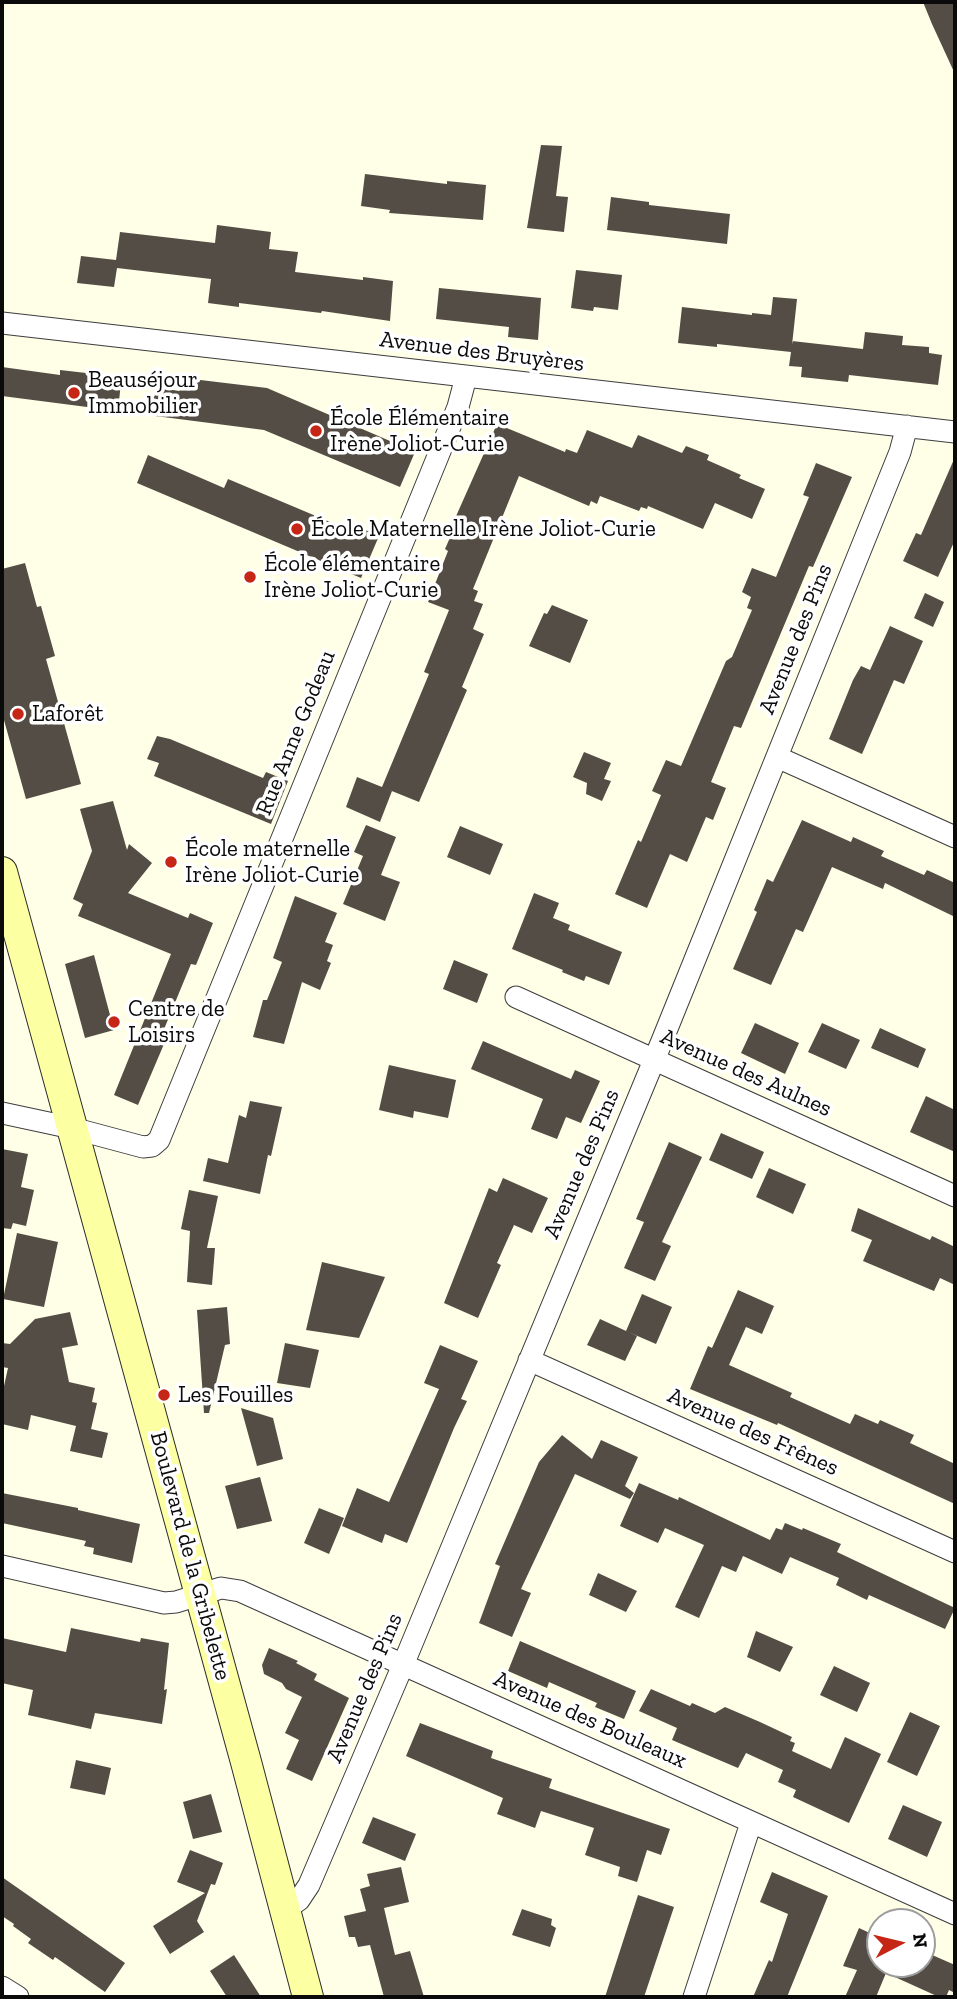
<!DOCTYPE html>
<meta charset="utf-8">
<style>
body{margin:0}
#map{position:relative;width:957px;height:1999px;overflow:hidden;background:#fffee7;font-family:"Zilla Slab",serif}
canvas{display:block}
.frame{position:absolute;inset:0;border:4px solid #0a0a0a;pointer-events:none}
.north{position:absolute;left:866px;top:1908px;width:70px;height:70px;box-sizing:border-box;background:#fff;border:2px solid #9d9d9d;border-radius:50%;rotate:83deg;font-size:19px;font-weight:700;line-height:28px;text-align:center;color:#0a0a0a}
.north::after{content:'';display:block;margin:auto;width:24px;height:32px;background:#c62616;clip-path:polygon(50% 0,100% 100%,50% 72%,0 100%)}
</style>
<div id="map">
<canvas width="957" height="1999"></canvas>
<div class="frame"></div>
<div class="north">N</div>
</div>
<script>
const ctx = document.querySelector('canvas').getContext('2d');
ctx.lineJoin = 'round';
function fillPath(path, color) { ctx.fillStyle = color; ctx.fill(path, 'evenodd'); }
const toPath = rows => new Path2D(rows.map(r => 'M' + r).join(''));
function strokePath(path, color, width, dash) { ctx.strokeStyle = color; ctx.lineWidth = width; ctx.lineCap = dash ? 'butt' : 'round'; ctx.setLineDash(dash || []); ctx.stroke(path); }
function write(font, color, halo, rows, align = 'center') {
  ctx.font = font + ' "Zilla Slab",serif'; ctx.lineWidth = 7; ctx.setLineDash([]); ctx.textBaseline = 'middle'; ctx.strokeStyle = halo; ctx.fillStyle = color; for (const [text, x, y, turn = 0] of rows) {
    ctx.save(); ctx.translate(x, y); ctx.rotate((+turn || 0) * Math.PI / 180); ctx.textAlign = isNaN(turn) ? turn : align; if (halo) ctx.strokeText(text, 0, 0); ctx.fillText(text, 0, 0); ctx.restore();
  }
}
const building = toPath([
 [923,2,955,2,955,74,932,24],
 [541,145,562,146,556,196,568,197,564,232,527,228],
 [365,174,447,184,447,181,486,185,483,220,389,213,390,210,361,206],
 [611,197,649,202,649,205,730,214,727,244,607,230],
 [217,225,271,232,269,249,298,252,295,272,363,280,363,277,393,281,390,321,322,311,321,313,239,303,239,307,208,303,211,279,117,268,114,287,77,283,81,256,116,260,120,232,215,243],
 [576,270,622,275,618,310,594,307,593,311,571,308],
 [439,288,541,298,538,340,508,337,509,327,436,319],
 [773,297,797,299,792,345,792,341,863,349,865,332,903,336,902,345,929,347,929,353,942,355,938,385,849,375,848,382,801,377,802,367,789,366,791,352,717,344,717,347,678,343,682,307,752,315,752,313,771,315],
 [2,367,60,375,60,370,95,374,94,379,121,382,118,411,2,396],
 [192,379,267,388,390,441,394,434,418,445,400,487,264,430,140,414,161,388,179,391],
 [497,424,565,452,566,449,577,453,587,430,632,448,638,435,682,453,686,446,709,455,707,460,741,475,739,478,765,489,752,519,715,503,703,529,648,506,647,509,641,507,639,511,600,496,597,504,591,501,589,506,519,476,473,589,478,591,474,601,483,604,473,629,484,634,462,687,467,690,419,802,382,787,429,674,424,672,449,610,428,602,448,551,445,549,452,533,449,532],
 [148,455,224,488,228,479,342,527,345,521,379,536,361,578,137,483],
 [955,457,955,540,938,577,903,561,916,533,921,535],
 [816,463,852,477,813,567,809,566,741,728,734,726,711,782,726,788,713,820,706,817,687,862,670,854,647,908,615,894,638,840,641,842,661,795,652,791,666,760,681,766,726,661,732,657,752,610,747,608,751,597,742,592,752,568,776,577,809,497,803,495],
 [25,563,37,607,41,606,55,656,46,659,81,784,26,799,2,713,2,569],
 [925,593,944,602,933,627,914,618],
 [552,605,588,620,570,663,529,646,544,613,547,614],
 [890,626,923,641,904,684,894,680,862,754,829,739,853,680,861,666,870,670],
 [157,736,170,739,263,778,266,772,288,781,271,824,154,776,159,763,147,759],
 [584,752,611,763,604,779,611,781,602,801,586,794,587,783,573,777],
 [357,777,392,791,380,822,346,807],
 [113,801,127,850,129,844,152,863,128,893,188,918,190,913,213,923,196,965,191,964,162,1034,167,1037,138,1105,114,1095,171,954,78,916,83,904,73,899,92,851,80,809],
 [802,820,851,842,853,837,884,851,881,856,924,875,927,870,955,883,955,917,885,883,883,889,832,867,803,932,796,929,771,985,733,969,757,912,754,910,767,879,773,882],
 [366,825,396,837,381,875,400,882,385,921,343,904,363,856,354,852],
 [460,826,503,844,490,875,447,857],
 [534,893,559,903,553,918,570,925,568,930,622,952,609,985,586,976,584,981,562,972,563,970,512,949],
 [295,896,337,913,325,942,333,945,327,961,331,963,320,990,302,982,284,1044,253,1037,263,1000,267,1000,282,962,273,958],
 [94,955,114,1030,85,1038,65,964],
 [454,960,488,974,477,1003,443,989],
 [755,1023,799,1043,785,1074,741,1053],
 [822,1023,860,1040,846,1069,808,1052],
 [880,1028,926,1049,918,1068,871,1048],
 [483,1041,571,1079,575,1070,600,1081,581,1123,566,1117,557,1139,531,1129,543,1099,471,1069],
 [389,1065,456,1080,448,1118,414,1111,413,1118,379,1110],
 [926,1096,955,1110,955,1152,910,1132],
 [250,1101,282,1107,271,1156,268,1155,260,1194,203,1181,208,1158,228,1163,239,1115,246,1118],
 [721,1133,764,1152,752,1179,709,1160],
 [669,1142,702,1157,662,1242,671,1246,655,1281,624,1268,644,1222,636,1219],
 [2,1149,28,1154,21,1187,34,1190,26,1226,13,1223,11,1229,2,1228],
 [769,1168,806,1184,793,1214,756,1197],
 [503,1178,548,1198,532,1233,514,1225,497,1263,501,1265,478,1318,444,1303,489,1188,497,1192],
 [189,1190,218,1196,207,1248,215,1248,212,1285,187,1282,190,1231,181,1229],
 [858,1208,930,1240,932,1236,955,1247,955,1285,940,1278,934,1291,863,1261,872,1240,851,1231],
 [17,1233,58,1242,44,1307,3,1299],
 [322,1262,385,1277,359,1338,306,1330],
 [738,1290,774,1306,762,1334,746,1327,729,1365,792,1393,790,1397,850,1424,855,1414,878,1424,880,1420,914,1435,910,1443,955,1464,955,1504,778,1423,777,1425,690,1389,708,1346,712,1348],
 [642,1294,672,1307,656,1344,626,1331],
 [227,1307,230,1344,225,1345,209,1413,204,1413,197,1310],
 [70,1312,78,1345,62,1348,69,1382,95,1388,92,1402,97,1403,91,1429,108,1433,102,1458,70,1451,76,1426,31,1415,28,1430,2,1424,2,1395,8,1368,2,1367,2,1343,10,1344,35,1319],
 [600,1319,637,1336,625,1361,587,1345],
 [285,1343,319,1350,310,1388,277,1383],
 [440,1345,478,1361,461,1399,467,1401,454,1428,407,1543,385,1534,382,1543,342,1526,357,1488,389,1502,439,1389,424,1383],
 [241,1408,273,1418,283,1459,257,1466],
 [562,1435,592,1459,601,1440,638,1457,625,1486,634,1493,630,1499,575,1474,521,1589,531,1593,512,1637,479,1623,500,1566,495,1564,539,1462],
 [260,1477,272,1521,237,1529,225,1486],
 [639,1483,678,1500,679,1497,770,1540,776,1528,782,1530,785,1523,802,1530,803,1528,841,1544,837,1552,955,1608,945,1629,869,1595,867,1600,836,1585,839,1578,790,1557,782,1574,743,1556,736,1572,722,1566,699,1618,675,1607,704,1545,665,1528,658,1543,620,1526],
 [2,1493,78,1508,78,1510,140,1524,132,1563,93,1554,94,1548,84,1546,86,1541,2,1523],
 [319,1508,344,1518,329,1554,304,1543],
 [598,1573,637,1591,626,1612,589,1595],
 [71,1628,140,1642,141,1638,169,1643,164,1690,167,1689,162,1724,95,1713,91,1729,28,1715,33,1690,2,1683,2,1638,66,1652],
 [756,1631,793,1647,780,1672,747,1657],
 [520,1641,636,1691,624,1719,595,1707,597,1703,549,1682,547,1688,508,1671],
 [269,1648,298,1661,296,1663,317,1674,314,1680,349,1698,312,1781,286,1769,299,1740,285,1733,302,1697,286,1689,282,1683,264,1674,262,1665],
 [834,1666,870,1683,857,1712,820,1695],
 [651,1689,690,1706,692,1703,715,1713,725,1707,760,1722,792,1737,790,1741,795,1743,792,1751,831,1769,845,1737,881,1754,849,1823,793,1797,796,1790,778,1782,783,1770,746,1753,738,1768,672,1740,677,1728,639,1711],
 [910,1712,940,1726,917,1776,887,1762],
 [420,1723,493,1751,491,1758,552,1779,549,1788,670,1829,661,1855,647,1850,637,1882,618,1876,620,1867,585,1855,594,1828,541,1811,535,1828,497,1814,503,1798,406,1756],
 [76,1760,111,1768,105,1795,70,1788],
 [211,1794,222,1832,193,1839,183,1802],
 [903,1805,942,1822,927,1857,888,1839],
 [373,1817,416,1834,405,1861,362,1843],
 [190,1850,223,1863,215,1885,211,1884,197,1921,204,1932,170,1954,153,1926,205,1893,177,1882],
 [401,1867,409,1902,384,1908,395,1955,410,1951,424,1997,384,1997,370,1945,358,1947,355,1937,349,1937,344,1916,366,1911,360,1889,370,1886,367,1874],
 [772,1872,828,1896,787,1997,753,1997,769,1960,772,1962,788,1914,760,1902],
 [2,1877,125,1963,105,1992,55,1957,53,1960,28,1943,31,1939,13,1926,14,1924,2,1916],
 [638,1895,674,1907,644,1997,605,1997],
 [522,1909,552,1919,551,1925,556,1928,550,1947,512,1935],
 [880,1921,880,1964,922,1964,923,1951,955,1965,955,1993,949,1990,946,1997,939,1997,886,1973,876,1997,845,1997,857,1970,843,1966,859,1928,874,1935],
 [234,1955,261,1997,227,1997,210,1971]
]);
const street = toPath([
 [2,323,955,432],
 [777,757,955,837],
 [516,997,955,1196],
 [2,1113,72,1128,143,1147,152,1146,159,1140,458,407,466,377],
 [529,1360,955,1552],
 [2,1566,164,1603,176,1602,221,1588,240,1591,955,1914],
 [285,1910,299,1900,309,1885,403,1665,662,1041,900,452,907,426],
 [2,1987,18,1997],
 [694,1997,751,1823]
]);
const secondary = toPath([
 [2,872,246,1762,308,1997]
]);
const markers = [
 [74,393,7,"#c62616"],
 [316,431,7,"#c62616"],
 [297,529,7,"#c62616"],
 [250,577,7,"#c62616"],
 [18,714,7,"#c62616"],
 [171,862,7,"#c62616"],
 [114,1022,7,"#c62616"],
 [164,1395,7,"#c62616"]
];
const streetNames = [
 ["Avenue des Bruyères",482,352,7],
 ["Avenue des Pins",796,639,-68],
 ["Rue Anne Godeau",296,733,-68],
 ["Avenue des Aulnes",746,1073,24],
 ["Avenue des Pins",582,1164,-67],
 ["Avenue des Frênes",753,1432,24],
 ["Boulevard de la Gribelette",190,1556,75],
 ["Avenue des Pins",365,1688,-67],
 ["Avenue des Bouleaux",590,1720,24]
];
const poiNames = [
 ["Beauséjour",88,380],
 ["Immobilier",88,406],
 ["École Élémentaire",330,418],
 ["Irène Joliot-Curie",330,444],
 ["École Maternelle Irène Joliot-Curie",311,529],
 ["École élémentaire",264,564],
 ["Irène Joliot-Curie",264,590],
 ["Laforêt",32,714],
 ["École maternelle",185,849],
 ["Irène Joliot-Curie",185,875],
 ["Centre de",128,1009],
 ["Loisirs",128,1035],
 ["Les Fouilles",178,1395]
];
fillPath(building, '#544d45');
strokePath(street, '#3d3d3d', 23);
strokePath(secondary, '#2c2c2c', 32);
strokePath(street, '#fff', 21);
strokePath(secondary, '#fcffa2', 30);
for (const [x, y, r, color] of markers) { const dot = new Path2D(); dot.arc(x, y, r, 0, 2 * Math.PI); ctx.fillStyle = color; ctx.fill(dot); strokePath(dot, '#fff', 2.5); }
write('23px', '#0a0a0a', '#fff', streetNames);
write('23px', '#0a0a0a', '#fff', poiNames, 'left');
</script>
